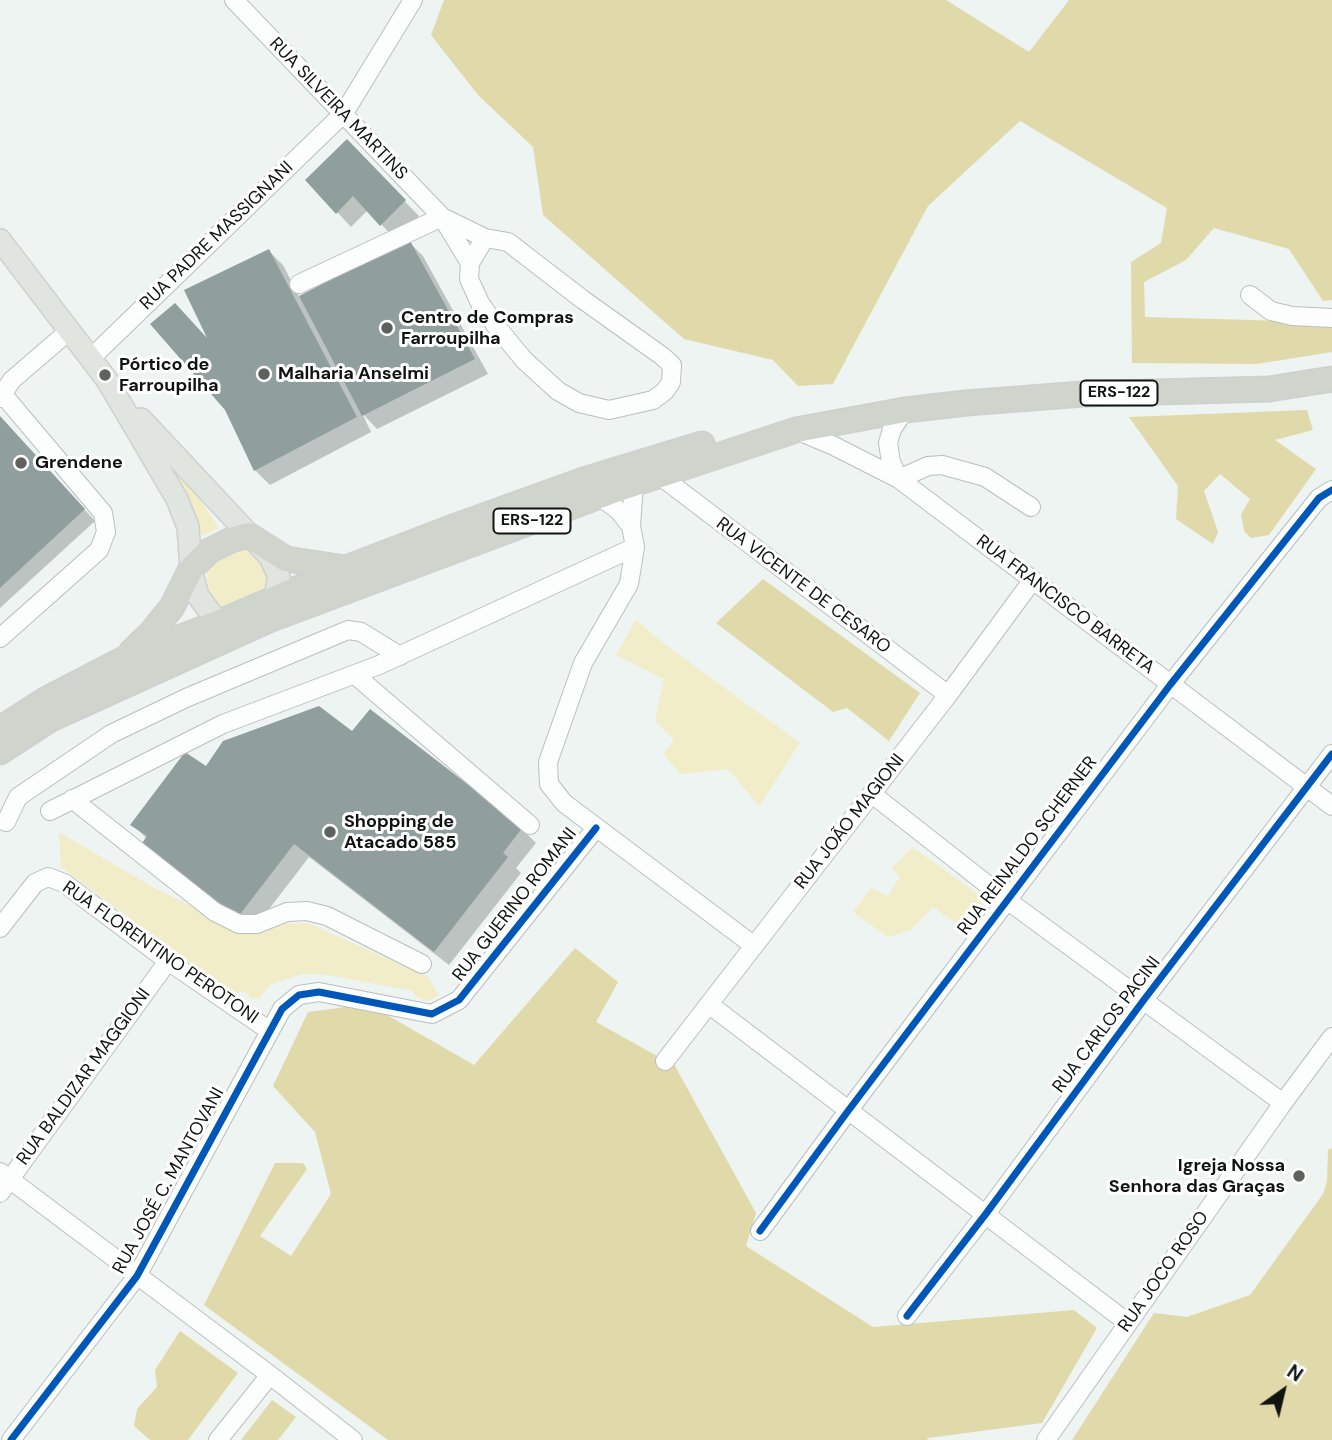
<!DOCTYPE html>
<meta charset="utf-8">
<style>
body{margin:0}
#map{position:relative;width:1332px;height:1440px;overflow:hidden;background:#edf4f1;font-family:"DM Sans",sans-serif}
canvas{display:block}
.north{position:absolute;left:1248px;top:1356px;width:70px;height:70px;-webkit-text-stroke:5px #fff;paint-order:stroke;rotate:34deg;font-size:19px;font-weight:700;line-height:28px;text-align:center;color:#0f1411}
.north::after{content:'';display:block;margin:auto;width:24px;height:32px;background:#0f1411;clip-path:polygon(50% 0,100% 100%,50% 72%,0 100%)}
</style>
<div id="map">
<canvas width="1332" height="1440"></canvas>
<div class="north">N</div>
</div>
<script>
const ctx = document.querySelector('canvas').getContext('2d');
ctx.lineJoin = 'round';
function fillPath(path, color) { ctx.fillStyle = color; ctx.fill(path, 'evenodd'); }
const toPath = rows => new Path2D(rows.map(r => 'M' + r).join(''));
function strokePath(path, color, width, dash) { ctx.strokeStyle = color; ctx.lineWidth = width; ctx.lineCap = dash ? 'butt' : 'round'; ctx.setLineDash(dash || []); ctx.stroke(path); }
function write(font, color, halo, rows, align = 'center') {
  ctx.font = font + ' "DM Sans",sans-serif'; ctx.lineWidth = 6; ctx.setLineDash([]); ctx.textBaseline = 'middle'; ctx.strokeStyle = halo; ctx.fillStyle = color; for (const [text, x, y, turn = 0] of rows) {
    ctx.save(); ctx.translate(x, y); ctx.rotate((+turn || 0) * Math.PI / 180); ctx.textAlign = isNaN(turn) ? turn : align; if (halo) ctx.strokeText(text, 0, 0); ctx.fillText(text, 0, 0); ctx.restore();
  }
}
const green = toPath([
 [169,461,196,494,219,528,202,536,189,499],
 [243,547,263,559,270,576,268,592,223,610,208,594,207,572,223,552],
 [636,620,663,643,800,743,759,806,728,769,681,774,663,754,674,740,655,720,664,679,616,655],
 [59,832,154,888,245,932,275,924,308,923,428,977,439,996,427,1001,416,997,413,991,327,975,302,974,269,985,260,998,252,999,244,991,232,994,61,867],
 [912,847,985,899,965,929,933,907,911,930,888,937,853,912,871,888,888,896,900,877,892,868]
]);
const forest = toPath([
 [444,0,946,0,1029,52,1069,0,1332,0,1332,300,1323,301,1289,249,1214,228,1186,260,1144,282,1145,317,1321,322,1332,326,1332,352,1257,364,1132,363,1131,262,1161,243,1167,208,1020,121,928,206,833,384,798,386,773,360,684,339,543,215,533,147,478,95,431,35],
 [1307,410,1313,430,1275,440,1316,469,1269,535,1251,538,1244,531,1241,514,1250,499,1220,474,1204,491,1218,532,1213,544,1176,519,1178,486,1129,417],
 [763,579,920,693,889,741,847,708,833,712,716,623],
 [575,948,618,982,596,1022,675,1066,756,1213,746,1246,873,1327,1074,1310,1097,1328,1042,1423,928,1438,927,1440,388,1440,204,1305,275,1163,303,1163,307,1169,260,1236,291,1256,331,1194,315,1132,273,1086,308,1012,368,1004,474,1065],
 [1332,1148,1332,1440,1072,1440,1154,1313,1187,1317,1250,1295,1323,1194,1327,1181,1328,1150],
 [180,1331,238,1373,188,1440,150,1440,134,1426,137,1409,157,1387,155,1370],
 [272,1400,296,1417,278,1440,241,1440]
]);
const shadow = toPath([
 [347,142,419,216,395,239,368,210,351,227,337,212],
 [408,241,423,256,488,374,377,429,362,413,371,432,270,485,255,470,209,341,269,251,283,265,300,298],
 [0,418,95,521,0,608],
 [352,734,522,829,536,843,516,868,521,873,449,965,309,857,253,930,157,860,147,839,133,825,207,768]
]);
const building = toPath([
 [347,139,406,200,380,226,353,196,336,214,305,180],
 [409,239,475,359,362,416,299,296],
 [269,249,357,417,254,471,225,410,150,324,175,303,207,338,184,290],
 [0,416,85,509,0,588],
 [319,706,352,731,370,709,523,827,503,853,508,857,434,952,294,844,238,917,140,846,147,836,130,825,185,752,206,766,223,741]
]);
const minor = toPath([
 [234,0,442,217,299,284],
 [470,263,442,217,485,238,508,242,582,299,662,356,672,365,671,382,665,391,653,400,609,410,579,403,558,391,524,360,496,326,480,303,469,279,470,263,485,238],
 [1250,295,1271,311,1292,316,1332,318],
 [91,358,344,113,413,0],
 [0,391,103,513,106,532,99,550,0,638],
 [0,398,12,380,70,330],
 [796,430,834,446,899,479,1332,806],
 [659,475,948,695],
 [899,479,928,466,942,465,985,477,1031,507],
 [899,479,891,462,888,443,892,429,905,410],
 [634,483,631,526,635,547,629,584,583,663,548,762,549,784,564,803,753,945],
 [599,496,618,510,631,526],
 [355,675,530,825],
 [872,794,1007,900,1283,1103],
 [72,799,215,912,239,924,257,924,287,912,307,911,327,916,422,964],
 [50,811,223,724,379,665,635,547],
 [6,822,18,797,111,734,186,698,348,630,361,632,400,656],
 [0,928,35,883,48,877,64,883,168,961,270,1031],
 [710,1005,1128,1323],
 [665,1061,948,695,1032,581],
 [0,1172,270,1375,353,1440],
 [0,1193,168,961],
 [760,1231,848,1111,1170,685,1319,498,1332,490],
 [907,1316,985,1215,1143,1001,1332,754],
 [11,1440,137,1276,282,1009,299,995,319,992,432,1014,459,1000,596,828],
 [218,1440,270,1375],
 [1046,1440,1283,1103,1332,1037]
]);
const major = toPath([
 [0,240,107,380,177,499,188,527,191,569,198,596,218,623,231,631],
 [141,419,270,557,279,577,272,610]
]);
const highway = toPath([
 [132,651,151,633,172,607,191,569,209,551,231,540,248,535,286,559,345,568],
 [0,729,45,700,124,659,218,623,346,568,453,527,584,480,702,444],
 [0,752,51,719,271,619,618,489,796,430,905,410,966,403,1083,394,1269,389,1332,379]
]);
const cycleway = toPath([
 [760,1231,848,1111,1170,685,1319,498,1332,490],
 [907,1316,985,1215,1143,1001,1332,754],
 [11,1440,137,1276,282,1009,299,995,319,992,432,1014,459,1000,596,828]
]);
const markers = [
 [387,328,7,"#5d625f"],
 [264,374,7,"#5d625f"],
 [105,375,7,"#5d625f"],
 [21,463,7,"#5d625f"],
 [330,832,7,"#5d625f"],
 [1299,1176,7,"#5d625f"]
];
const shields = [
 [1119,393,77],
 [532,521,77]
];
const shieldNames = [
 ["ERS-122",1119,393],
 ["ERS-122",532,521]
];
const streetNames = [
 ["RUA SILVEIRA MARTINS",338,109,46],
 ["RUA PADRE MASSIGNANI",217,236,-44],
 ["RUA VICENTE DE CESARO",803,586,37],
 ["RUA FRANCISCO BARRETA",1065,605,37],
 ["RUA JOÃO MAGIONI",850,822,-52],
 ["RUA REINALDO SCHERNER",1028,846,-53],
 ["RUA GUERINO ROMANI",515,905,-52],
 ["RUA FLORENTINO PEROTONI",160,953,35],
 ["RUA CARLOS PACINI",1107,1025,-53],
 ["RUA BALDIZAR MAGGIONI",84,1077,-54],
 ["RUA JOSÉ C. MANTOVANI",169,1181,-61],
 ["RUA JOCO ROSO",1164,1272,-55]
];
const poiNames = [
 ["Centro de Compras",401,318],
 ["Farroupilha",401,339],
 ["Pórtico de",119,365],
 ["Farroupilha",119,386],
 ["Malharia Anselmi",278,374],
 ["Grendene",35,463],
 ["Shopping de",344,822],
 ["Atacado 585",344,843],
 ["Igreja Nossa",1285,1166,"right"],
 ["Senhora das Graças",1285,1187,"right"]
];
fillPath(green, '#f1edc8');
fillPath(forest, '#e0daab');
fillPath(shadow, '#0003');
fillPath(building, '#909f9e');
strokePath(minor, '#babfbd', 20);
strokePath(major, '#cdd1cf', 24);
strokePath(highway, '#cdd1cf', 27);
strokePath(minor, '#fcfdfd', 18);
strokePath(major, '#e1e5e0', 21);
strokePath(highway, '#cfd5cc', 24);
strokePath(cycleway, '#0057b8', 7);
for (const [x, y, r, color] of markers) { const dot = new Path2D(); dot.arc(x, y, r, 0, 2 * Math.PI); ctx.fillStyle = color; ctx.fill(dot); strokePath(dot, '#fff', 2.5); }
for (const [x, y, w] of shields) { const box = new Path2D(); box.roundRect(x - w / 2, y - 12.5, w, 25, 5); ctx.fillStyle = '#fff'; ctx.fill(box); strokePath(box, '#0f1411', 2); }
write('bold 16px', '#0f1411', null, shieldNames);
write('18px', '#0f1411', '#fff', streetNames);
write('bold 18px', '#0f1411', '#fff', poiNames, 'left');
</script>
